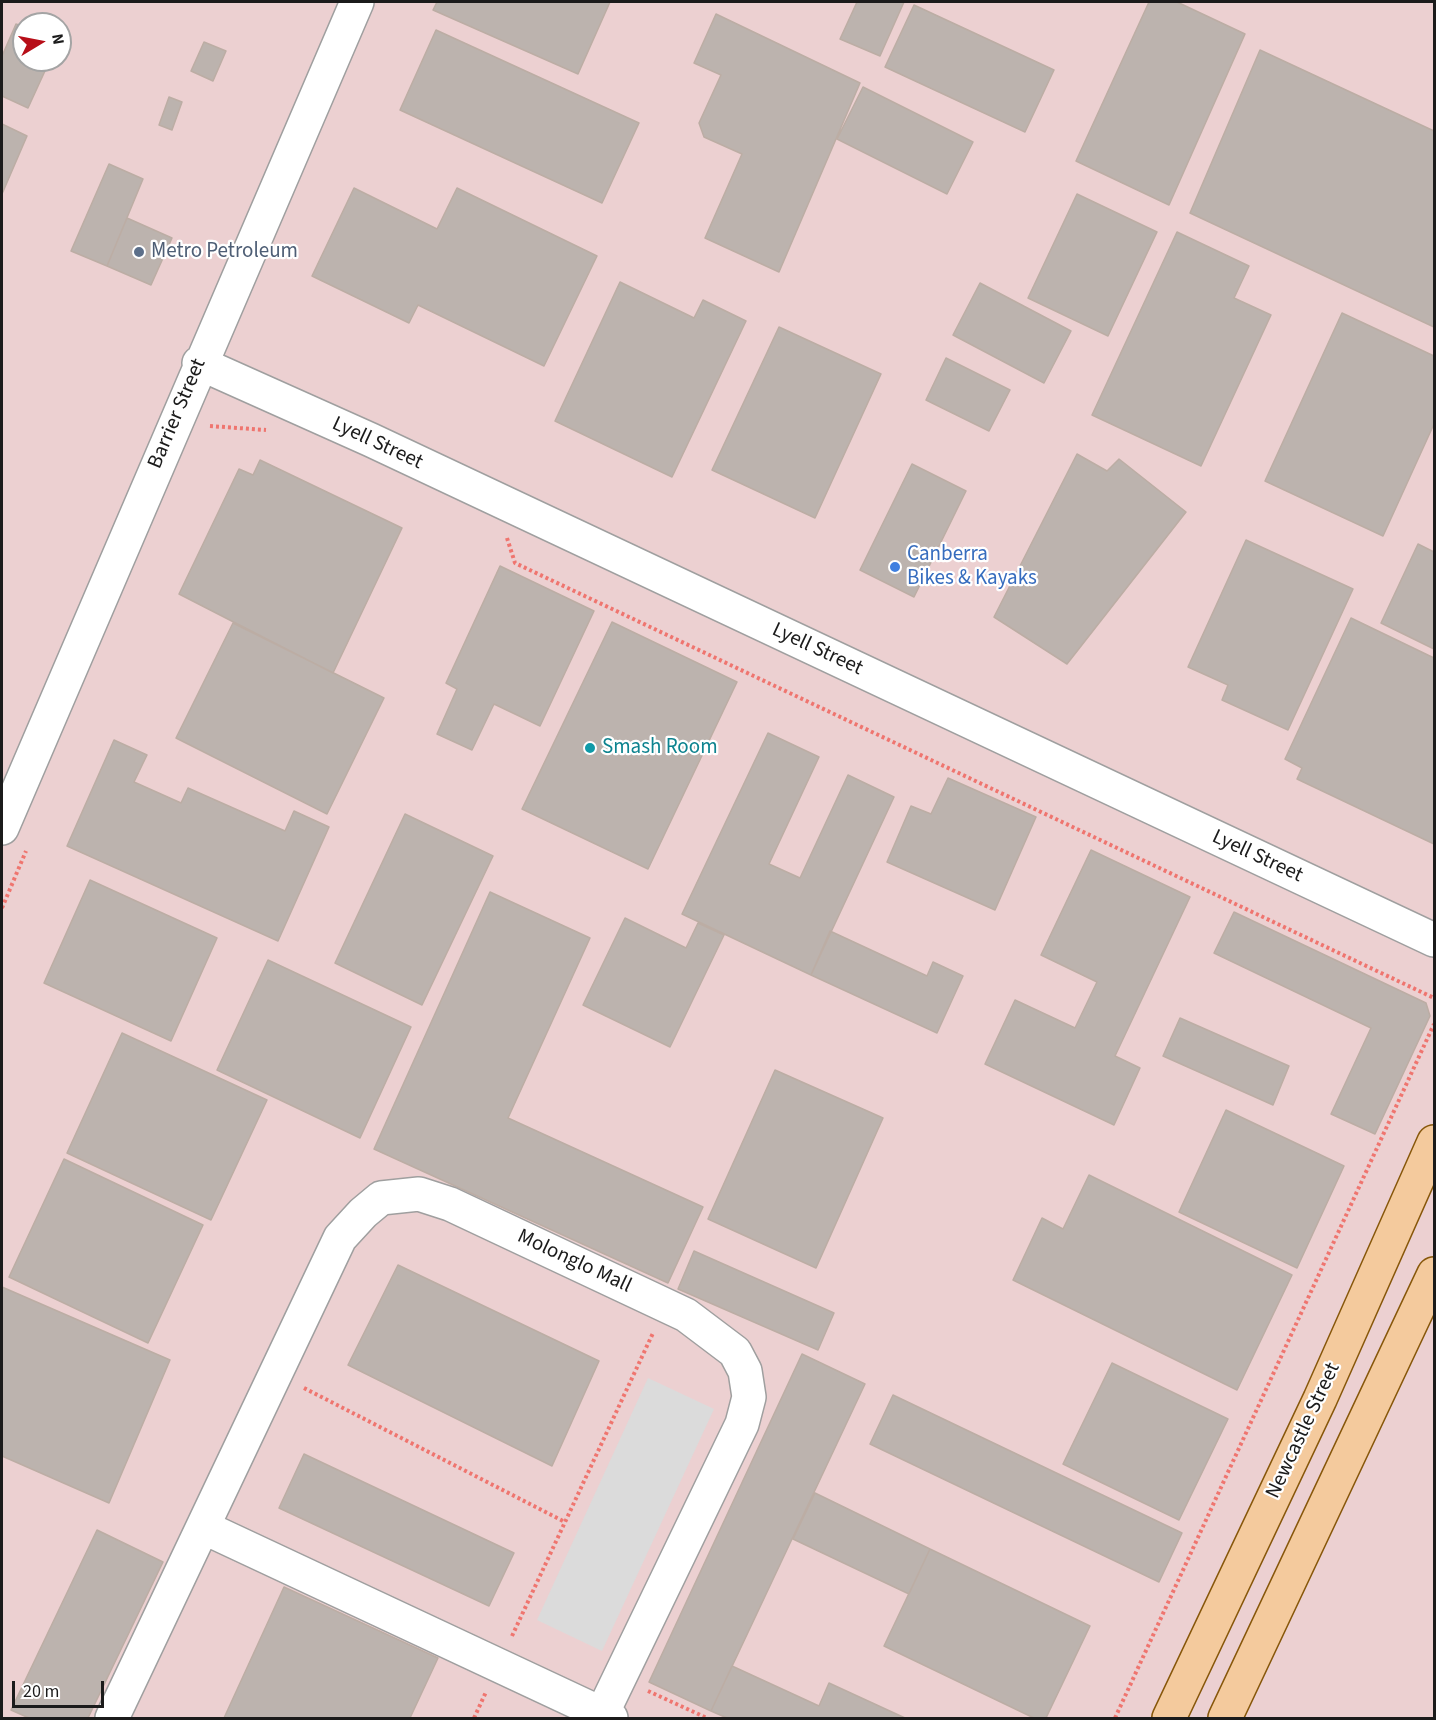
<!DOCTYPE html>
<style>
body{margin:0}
#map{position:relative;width:1436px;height:1720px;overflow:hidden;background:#ece7e1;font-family:"Source Sans 3",sans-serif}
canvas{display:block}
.frame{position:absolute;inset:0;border:3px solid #1b1b1b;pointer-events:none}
.north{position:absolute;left:12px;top:12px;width:60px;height:60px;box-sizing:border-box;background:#fff;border:2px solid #a4a4a4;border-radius:50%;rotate:80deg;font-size:16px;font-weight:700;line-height:24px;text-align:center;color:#1b1b1b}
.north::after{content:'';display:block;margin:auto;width:21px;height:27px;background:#b70e18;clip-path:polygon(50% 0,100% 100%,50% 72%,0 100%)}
.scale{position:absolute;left:12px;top:1681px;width:92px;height:27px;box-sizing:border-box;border:3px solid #1b1b1b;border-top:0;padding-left:8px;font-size:18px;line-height:21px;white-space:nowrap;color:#1b1b1b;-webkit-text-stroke:4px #fff;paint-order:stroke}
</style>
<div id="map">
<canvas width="1436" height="1720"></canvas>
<div class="frame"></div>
<div class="north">N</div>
<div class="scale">20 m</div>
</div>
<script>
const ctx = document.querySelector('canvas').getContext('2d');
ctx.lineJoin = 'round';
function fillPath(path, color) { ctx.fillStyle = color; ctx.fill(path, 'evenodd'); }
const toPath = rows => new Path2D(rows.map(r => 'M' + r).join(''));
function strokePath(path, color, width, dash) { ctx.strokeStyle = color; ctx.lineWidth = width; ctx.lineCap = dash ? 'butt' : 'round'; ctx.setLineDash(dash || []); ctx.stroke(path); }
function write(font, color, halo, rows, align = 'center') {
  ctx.font = font + ' "Source Sans 3",sans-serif'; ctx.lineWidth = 4.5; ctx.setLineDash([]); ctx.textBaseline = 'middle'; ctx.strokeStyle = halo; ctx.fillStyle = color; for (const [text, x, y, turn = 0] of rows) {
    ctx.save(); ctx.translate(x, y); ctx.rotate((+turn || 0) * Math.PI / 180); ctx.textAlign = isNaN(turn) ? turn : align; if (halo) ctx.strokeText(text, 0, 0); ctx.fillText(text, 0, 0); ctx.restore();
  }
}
const commercial = toPath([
 [2,2,1434,2,1434,1718,2,1718],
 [24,24,60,24,60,60,24,60]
]);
const parking = toPath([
 [648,1378,714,1409,602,1651,537,1620]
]);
const building = toPath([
 [437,2,610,2,578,74,433,10,437,2],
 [857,2,904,2,880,56,840,39,857,2],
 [1149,2,1177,2,1245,34,1169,205,1076,161,1149,2],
 [914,5,1054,70,1025,132,885,67,914,5],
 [716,14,860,83,779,272,705,238,742,154,704,137,699,123,721,75,694,63,716,14],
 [16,24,24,27,24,60,50,60,28,108,2,96,2,56,16,24],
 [436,30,639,123,602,203,400,110,436,30],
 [204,42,226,51,213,81,191,71,204,42],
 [1260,50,1434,131,1434,327,1190,213,1260,50],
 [863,87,973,142,947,194,837,139,863,87],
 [169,97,182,102,172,130,159,125,169,97],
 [2,124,27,136,2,194,2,124],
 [109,164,143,179,107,266,71,251,109,164],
 [354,188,437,229,457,188,597,256,544,366,418,305,409,323,312,276,354,188],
 [1077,194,1157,232,1108,336,1028,298,1077,194],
 [127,218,172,238,151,285,107,266,127,218],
 [1177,232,1249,266,1234,298,1271,315,1201,466,1092,415,1177,232],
 [620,282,694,318,703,300,746,321,672,477,555,421,620,282],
 [980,283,1071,331,1044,383,953,335,980,283],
 [1342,313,1434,356,1434,424,1383,536,1265,481,1342,313],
 [779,327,881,374,815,518,712,470,779,327],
 [946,358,1010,390,989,431,926,400,946,358],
 [1077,454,1107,471,1119,459,1186,512,1067,664,994,617,1077,454],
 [260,460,402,528,333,673,179,594,239,469,253,475,260,460],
 [912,464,966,491,914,597,860,570,912,464],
 [1246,540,1353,589,1288,730,1222,700,1228,685,1188,667,1246,540],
 [1418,544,1434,552,1434,649,1381,623,1418,544],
 [500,566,594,611,540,726,494,704,472,750,437,734,457,689,446,683,500,566],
 [1351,618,1434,658,1434,844,1297,779,1302,768,1285,759,1351,618],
 [612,622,737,682,648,869,522,809,612,622],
 [233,623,384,698,327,814,176,738,233,623],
 [768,733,819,757,769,864,800,878,848,775,894,797,811,975,682,914,768,733],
 [114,740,147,755,134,782,181,803,188,788,285,831,294,811,329,827,278,941,67,846,114,740],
 [948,778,1036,817,995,910,887,862,911,806,931,814,948,778],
 [405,814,493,856,422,1005,335,963,405,814],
 [1091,850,1190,897,1115,1056,1140,1068,1114,1125,985,1064,1015,1000,1075,1028,1097,982,1041,955,1091,850],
 [90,880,217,938,171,1041,44,983,90,880],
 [490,892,590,938,508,1118,703,1207,668,1283,374,1149,490,892],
 [1234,912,1426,1003,1430,1016,1375,1134,1331,1114,1371,1028,1214,953,1234,912],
 [625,918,686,948,698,923,724,935,670,1047,583,1005,625,918],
 [830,931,927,976,933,962,963,976,937,1033,811,975,830,931],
 [268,960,411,1027,360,1138,217,1070,268,960],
 [1180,1018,1289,1066,1273,1105,1163,1056,1180,1018],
 [122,1033,267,1100,211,1220,67,1153,122,1033],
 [775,1070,883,1118,816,1268,708,1219,775,1070],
 [1226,1110,1344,1166,1297,1268,1179,1212,1226,1110],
 [64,1159,203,1225,148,1343,9,1277,64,1159],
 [1089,1175,1292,1275,1237,1390,1013,1280,1042,1218,1063,1229,1089,1175],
 [694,1251,834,1313,818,1350,678,1289,694,1251],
 [398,1265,599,1361,552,1466,348,1365,398,1265],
 [2,1287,170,1360,109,1503,2,1456,2,1287],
 [802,1354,865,1384,711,1711,649,1682,802,1354],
 [1112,1363,1228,1419,1179,1520,1063,1464,1112,1363],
 [893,1395,1182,1533,1159,1582,870,1444,893,1395],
 [304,1454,514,1553,489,1606,279,1508,304,1454],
 [815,1493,930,1549,909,1594,793,1539,815,1493],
 [97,1530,163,1562,88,1718,29,1718,11,1710,97,1530],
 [930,1549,1090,1626,1046,1718,1034,1718,884,1646,930,1549],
 [284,1587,438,1658,410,1718,224,1718,284,1587],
 [732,1666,819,1706,829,1683,905,1718,727,1718,711,1711,732,1666]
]);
const path = toPath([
 [210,426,266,430],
 [507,538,515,563,1434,998],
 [2,908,26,851],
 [304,1388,565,1522],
 [512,1636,653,1333],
 [648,1691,707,1718],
 [474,1718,486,1692],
 [1115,1718,1434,1024]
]);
const minor = toPath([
 [199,363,371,440,1434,940],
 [2,828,357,2],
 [203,1527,611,1718],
 [112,1718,340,1238,363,1213,381,1198,419,1194,450,1204,686,1315,735,1352,745,1371,749,1397,742,1424,600,1718]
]);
const major = toPath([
 [1169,1718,1320,1399,1434,1142],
 [1225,1718,1434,1274]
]);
const markers = [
 [139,252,6,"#5c6f8a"],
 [895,567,6,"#3f7fe0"],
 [590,748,6,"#0f9aa8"]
];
const serviceNames = [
 ["Metro Petroleum",151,252]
];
const streetNames = [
 ["Barrier Street",178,414,-67],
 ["Lyell Street",377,444,25],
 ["Lyell Street",817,650,25],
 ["Lyell Street",1257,857,25],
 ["Molonglo Mall",574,1262,25],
 ["Newcastle Street",1304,1431,-65]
];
const shopNames = [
 ["Canberra",907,555],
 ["Bikes & Kayaks",907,579]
];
const cultureNames = [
 ["Smash Room",602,748]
];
fillPath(commercial, '#ecd0d1');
fillPath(parking, '#dbdbdb');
fillPath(building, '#bcb3ae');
strokePath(building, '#bcada4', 1.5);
strokePath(minor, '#9f9f9f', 36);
strokePath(major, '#87570a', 36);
strokePath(path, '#ef756f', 4, [3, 3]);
strokePath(minor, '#fff', 33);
strokePath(major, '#f4ca9d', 33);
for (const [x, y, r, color] of markers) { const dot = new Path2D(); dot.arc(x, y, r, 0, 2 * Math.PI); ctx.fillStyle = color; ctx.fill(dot); strokePath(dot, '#fff', 2); }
write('21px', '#4e5e75', '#fff', serviceNames, 'left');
write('21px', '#1b1b1b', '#fff', streetNames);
write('21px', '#366cbe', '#fff', shopNames, 'left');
write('21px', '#0d838f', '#fff', cultureNames, 'left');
</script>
